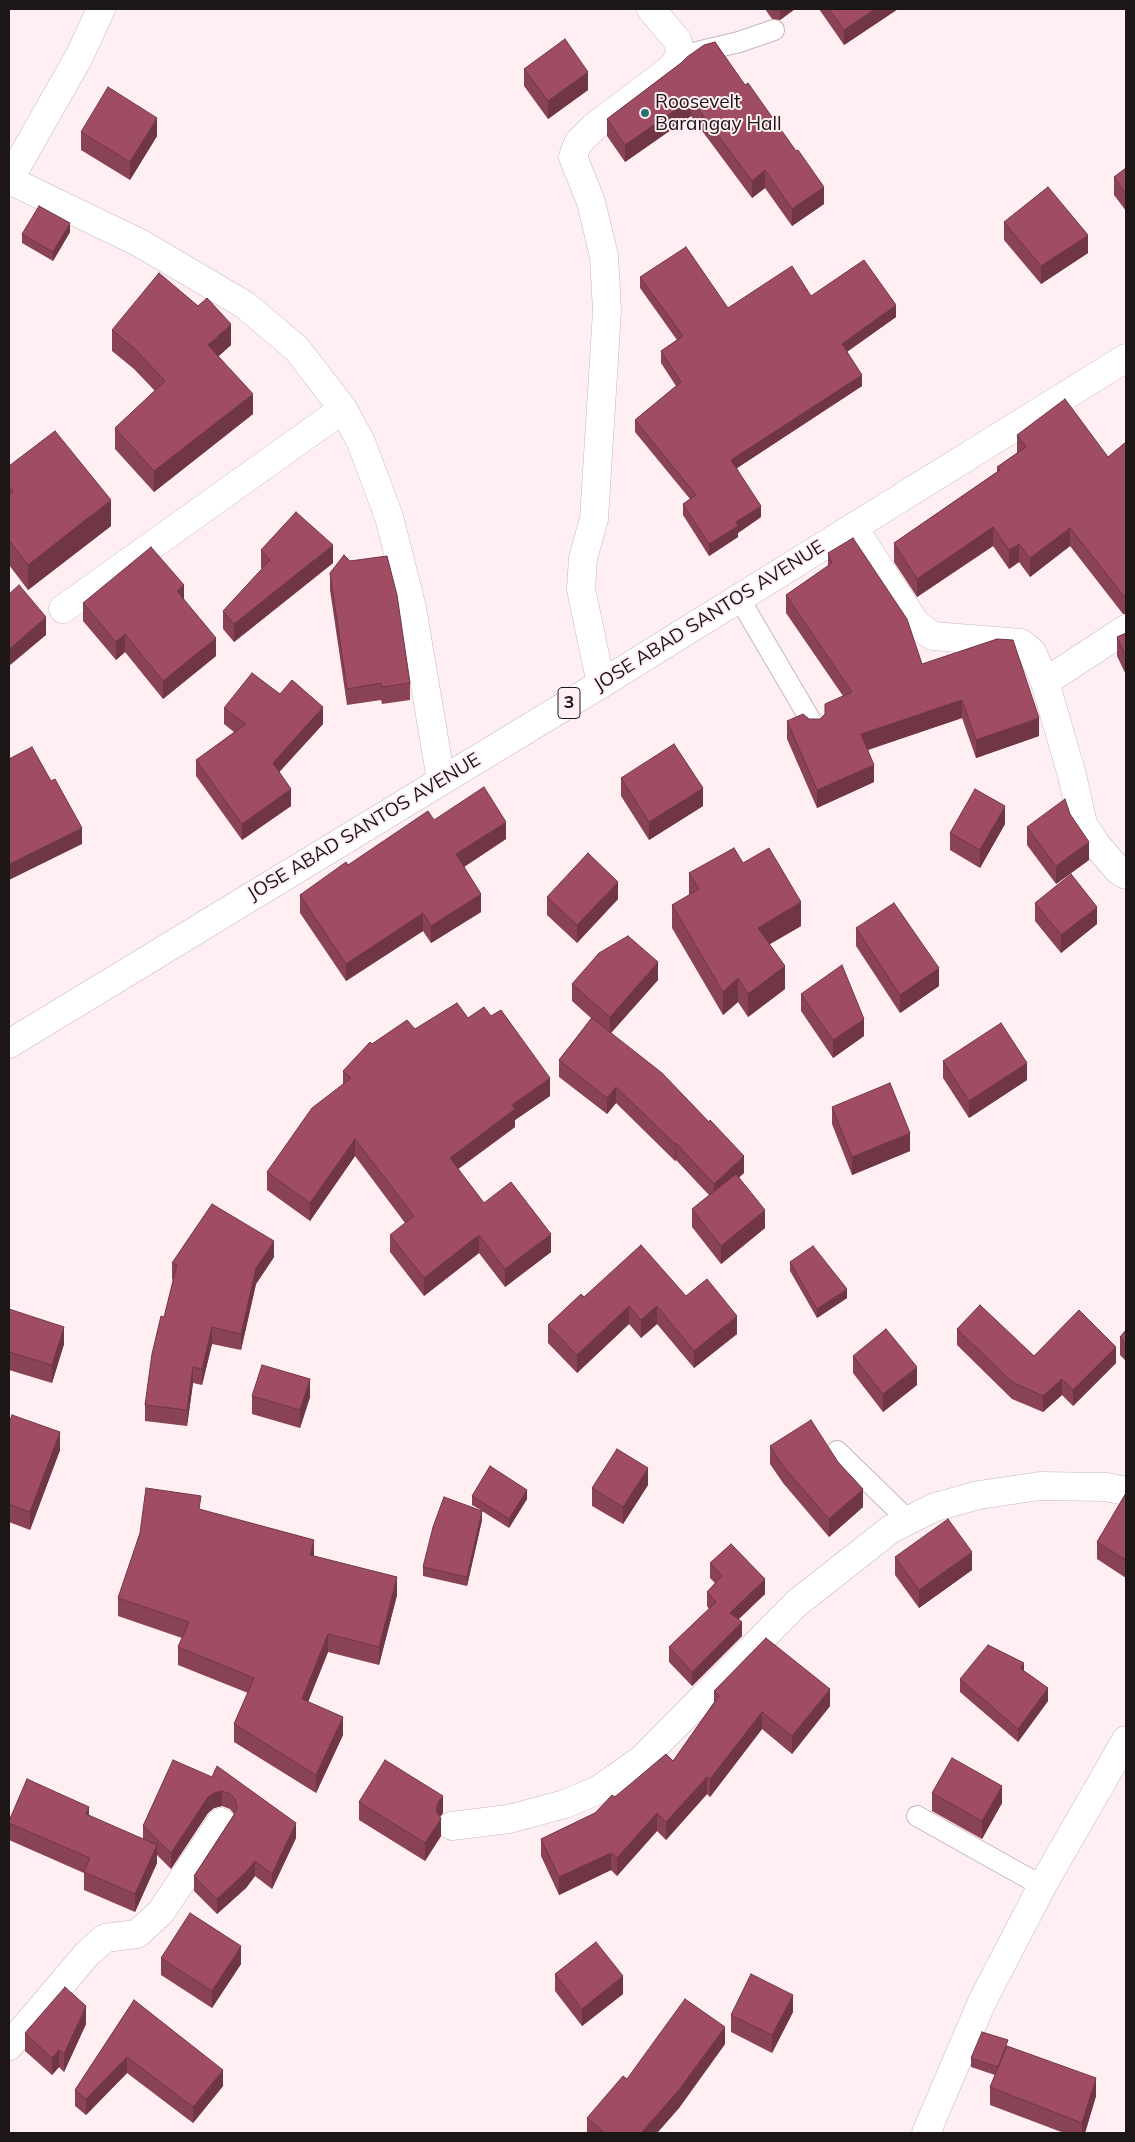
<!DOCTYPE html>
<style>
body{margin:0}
#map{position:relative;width:1135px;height:2142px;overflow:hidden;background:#ffeff2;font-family:Mulish,sans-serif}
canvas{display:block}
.frame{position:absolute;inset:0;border:10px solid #1c1617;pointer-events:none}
</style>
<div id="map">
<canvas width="1135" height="2142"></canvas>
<div class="frame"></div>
</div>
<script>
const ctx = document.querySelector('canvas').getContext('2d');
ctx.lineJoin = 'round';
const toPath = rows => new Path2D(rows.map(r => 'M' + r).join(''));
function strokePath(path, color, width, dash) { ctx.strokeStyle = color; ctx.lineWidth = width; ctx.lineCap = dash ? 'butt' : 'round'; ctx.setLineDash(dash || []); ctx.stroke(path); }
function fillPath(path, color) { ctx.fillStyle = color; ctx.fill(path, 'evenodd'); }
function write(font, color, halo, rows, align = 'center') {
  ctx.font = font + ' Mulish,sans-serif'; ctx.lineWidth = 4; ctx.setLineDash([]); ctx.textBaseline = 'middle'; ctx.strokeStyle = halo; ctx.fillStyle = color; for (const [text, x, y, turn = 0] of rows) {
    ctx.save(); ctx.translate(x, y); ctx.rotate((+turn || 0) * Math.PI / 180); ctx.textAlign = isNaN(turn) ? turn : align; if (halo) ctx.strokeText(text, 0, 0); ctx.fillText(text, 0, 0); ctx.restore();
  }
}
const service = toPath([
 [693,53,739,42,774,30],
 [739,598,814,726],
 [837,1451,908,1520],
 [917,1816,1042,1886]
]);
const minor = toPath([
 [9,180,140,243,245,305,297,349,343,409,361,442,389,517,412,608,441,780],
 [9,180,80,55,101,9],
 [853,527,916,624,933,636,1021,643,1032,652,1045,682,1072,775,1083,824,1095,843,1118,870,1126,875],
 [63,609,343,409],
 [1045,682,1126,629],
 [601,684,581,589,583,558,594,519,607,311,604,256,591,202,573,157,578,143,594,127,672,68,681,55,677,40,651,9],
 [452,1826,509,1819,565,1804,598,1790,641,1760,797,1603,891,1529,935,1507,979,1495,1040,1486,1106,1487,1126,1491],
 [9,2046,87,1954,105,1938,137,1934,161,1912,221,1822],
 [926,2133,982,2002,1042,1886,1126,1740]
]);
const trunk = toPath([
 [9,1044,601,684,1126,358]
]);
const wall = toPath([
 [765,9,795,9,780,20,772,19],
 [819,9,898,9,844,45],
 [681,63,824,204,792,226,765,188,752,198,691,116,625,162,607,136,607,119],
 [524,69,588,90,548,119,524,86],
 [81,132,157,136,130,180,81,150],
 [1126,168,1126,211,1114,195,1114,177],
 [1004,222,1088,253,1041,284,1004,240],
 [70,232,53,261,22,243,22,234],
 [640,277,728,308,811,296,896,317,847,352,862,386,737,468,761,517,738,533,738,537,709,556,683,515,683,504,690,499,635,432,635,420,676,386,661,363,661,351,677,340,640,288],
 [112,330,231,345,218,356,253,414,154,492,115,449,115,428,155,391,134,369,112,351],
 [1017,435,1108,457,1126,442,1126,614,1123,614,1070,546,1030,577,1019,562,1009,569,993,546,917,597,894,562,894,543,997,472,997,467,1017,453],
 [9,466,111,526,28,590,9,565],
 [261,550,333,563,234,642,223,629,223,611,262,569,261,568],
 [828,553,922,664,1039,736,976,758,962,718,868,750,874,782,817,808,787,739,787,721,820,719,843,696,786,613,786,595,828,566],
 [330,573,410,683,410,700,382,704,381,700,347,705,330,590],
 [184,599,216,656,163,699,125,652,116,660,83,621,83,603],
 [1126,633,1126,675,1117,656,1117,637],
 [280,694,323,724,279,772,291,806,242,840,196,776,196,760,234,732,224,724,224,708],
 [621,778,703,806,649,840,621,796],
 [1070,814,1089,860,1056,884,1027,845,1027,827],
 [434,820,506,839,464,867,481,912,431,943,423,931,346,981,300,913,300,895,348,865],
 [1005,824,980,868,950,850,950,833],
 [743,863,801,926,770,944,785,989,748,1017,738,1002,723,1015,672,928,672,905,689,895,689,873],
 [547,897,618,899,577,943,547,915],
 [1035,903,1097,924,1061,953,1035,921],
 [856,928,939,986,900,1013,856,946],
 [658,980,611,1033,744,1173,739,1177,765,1228,721,1264,692,1227,692,1209,709,1195,676,1160,675,1161,616,1103,607,1114,559,1077,559,1060,591,1018,572,1001,572,984],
 [801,994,864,1036,833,1058,801,1011],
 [468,1018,550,1096,515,1120,515,1127,458,1169,484,1203,551,1252,505,1287,479,1253,424,1296,390,1252,390,1235,405,1223,355,1156,310,1221,267,1190,267,1172,343,1084,343,1071,372,1044,415,1029],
 [943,1061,1027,1080,969,1118,943,1078],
 [832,1107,910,1151,852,1175,832,1124],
 [274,1257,256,1284,241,1350,212,1344,202,1385,193,1383,187,1426,145,1421,145,1405,173,1280,172,1279,172,1263],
 [790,1262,847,1298,817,1318,790,1271],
 [686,1296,737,1334,694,1368,657,1324,641,1338,629,1324,577,1373,548,1343,548,1325,584,1297],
 [9,1309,64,1344,52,1383,9,1370],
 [957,1329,1034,1356,1116,1363,1073,1406,1062,1395,1043,1412,1012,1399,957,1345],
 [1126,1330,1126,1361,1120,1355,1120,1337],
 [853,1356,917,1385,883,1412,853,1373],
 [252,1396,310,1397,300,1428,252,1414],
 [9,1423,60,1450,30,1530,9,1522],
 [770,1446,863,1507,829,1537,783,1483,770,1464],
 [648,1485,623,1524,592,1506,592,1488],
 [1126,1493,1126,1578,1097,1559,1097,1542],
 [472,1496,527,1499,509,1528,482,1511,482,1520,467,1586,423,1576,423,1567,481,1510,472,1505],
 [201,1509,314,1556,397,1595,379,1665,328,1652,308,1702,343,1735,316,1793,234,1742,234,1724,248,1693,178,1665,178,1647,182,1638,118,1616,118,1598,140,1533],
 [895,1557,972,1570,919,1608,895,1575],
 [710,1563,765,1594,739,1619,742,1636,692,1686,669,1662,669,1647,709,1609,707,1606,707,1592,715,1583,710,1578],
 [1024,1671,1048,1701,1018,1742,960,1692,960,1679],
 [714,1691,830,1706,792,1754,762,1729,710,1797,707,1794,666,1840,657,1831,617,1876,611,1870,559,1895,541,1856,541,1839,595,1813,615,1797,673,1761,714,1702],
 [212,1777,296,1838,272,1889,255,1876,246,1888,217,1914,194,1891,194,1876,234,1814,230,1809,222,1806,214,1808,208,1813,171,1869,157,1855,157,1863,135,1912,84,1890,84,1873,9,1840,9,1821,143,1839,143,1826],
 [932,1793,1002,1803,982,1839,932,1811],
 [359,1802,443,1813,440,1817,441,1836,425,1861,359,1820],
 [161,1958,241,1964,212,2008,161,1975],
 [555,1974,623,1994,582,2026,555,1991],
 [134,2000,223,2086,193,2123,127,2073,86,2115,75,2106,75,2090],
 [793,2012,772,2053,731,2032,731,2015],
 [86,2024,64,2072,59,2067,52,2075,25,2051,25,2033],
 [725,2044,679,2108,657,2133,587,2133,587,2118,627,2079],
 [1008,2046,1096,2096,1085,2133,1064,2133,990,2105,990,2087,995,2075,971,2067,971,2058]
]);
const shadedWall = toPath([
 [783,9,795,9,780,20,780,11],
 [875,9,898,9,844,45,844,30],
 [588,72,588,90,548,119,548,101],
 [691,99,691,116,625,162,625,145],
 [157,118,157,136,130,180,130,162],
 [765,170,765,188,752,198,752,181],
 [824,187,824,204,792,226,792,209],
 [70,223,70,232,53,261,53,252],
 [1088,235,1088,253,1041,284,1041,266],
 [896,305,896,317,842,355,842,344],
 [231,324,231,345,208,366,208,345],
 [862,375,862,386,731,472,731,460],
 [253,394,253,414,154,492,154,471],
 [111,500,111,526,28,590,28,565],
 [761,506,761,517,738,533,738,537,709,556,709,544,736,522],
 [993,527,993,546,917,597,917,579],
 [1070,528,1070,546,1030,577,1030,558],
 [1019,544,1019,562,1009,569,1009,550],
 [333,545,333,563,234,642,234,624],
 [184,585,184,602,177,591],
 [46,617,46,635,9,666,9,649],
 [125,634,125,652,116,660,116,642],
 [216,638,216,656,163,699,163,681],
 [962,700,962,718,861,752,861,734],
 [323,707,323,724,273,779,273,763],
 [1039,718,1039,736,976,758,976,740],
 [874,765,874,782,817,808,817,790],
 [703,788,703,806,649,840,649,822],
 [291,789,291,806,242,840,242,824],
 [1005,806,1005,824,980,868,980,850],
 [506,822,506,839,456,872,456,854],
 [82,828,82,844,9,880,9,864],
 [1089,842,1089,860,1056,884,1056,866],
 [618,882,618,899,577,943,577,925],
 [481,894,481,912,431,943,431,926],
 [801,902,801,926,758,951,758,928],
 [1097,907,1097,924,1061,953,1061,935],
 [423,913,423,931,346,981,346,964],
 [658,962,658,980,610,1034,610,1017],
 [785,966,785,989,748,1017,748,994],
 [939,968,939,986,900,1013,900,995],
 [738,978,738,1002,723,1015,723,992],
 [864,1019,864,1036,833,1058,833,1040],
 [1027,1063,1027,1080,969,1118,969,1101],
 [550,1078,550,1096,515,1120,515,1127,450,1175,450,1158,512,1105],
 [616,1087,616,1103,607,1114,607,1098],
 [910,1133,910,1151,852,1175,852,1157],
 [355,1139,355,1156,310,1221,310,1203],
 [676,1143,676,1160,675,1161,675,1144],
 [744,1156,744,1173,714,1201,714,1184],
 [765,1210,765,1228,721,1264,721,1246],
 [551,1234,551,1252,505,1287,505,1269],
 [479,1235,479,1253,424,1296,424,1278],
 [274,1241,274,1257,256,1284,241,1350,241,1334,256,1268],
 [847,1289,847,1298,817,1318,817,1309],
 [629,1306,629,1324,577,1373,577,1355],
 [657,1306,657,1324,641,1338,641,1320],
 [737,1316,737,1334,694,1368,694,1351],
 [64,1327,64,1344,52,1383,52,1365],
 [212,1327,212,1344,202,1385,202,1369],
 [1116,1347,1116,1363,1073,1406,1073,1390],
 [193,1367,193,1383,187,1426,187,1410],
 [917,1367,917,1385,883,1412,883,1394],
 [310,1379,310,1397,300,1428,300,1410],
 [1062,1379,1062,1395,1043,1412,1043,1396],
 [60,1432,60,1450,30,1530,30,1512],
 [648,1468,648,1485,623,1524,623,1507],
 [863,1489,863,1507,829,1537,829,1519],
 [527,1490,527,1499,509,1528,509,1519],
 [482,1511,482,1520,467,1586,467,1577],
 [314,1540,314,1558,310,1555],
 [972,1552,972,1570,919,1608,919,1590],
 [397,1577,397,1595,379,1665,379,1647],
 [765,1579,765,1594,730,1627,730,1613],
 [742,1622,742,1636,692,1686,692,1672],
 [328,1634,328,1652,302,1717,302,1699],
 [1024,1663,1024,1676,1020,1668],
 [1048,1688,1048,1701,1018,1742,1018,1729],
 [830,1689,830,1706,792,1754,792,1736],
 [762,1712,762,1729,710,1797,710,1779],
 [343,1717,343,1735,316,1793,316,1775],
 [707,1777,707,1794,666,1840,666,1822],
 [1002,1786,1002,1803,982,1839,982,1821],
 [222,1791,222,1806,214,1808,208,1813,171,1869,171,1853,208,1797,214,1793],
 [443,1796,443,1813,438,1819,441,1819,441,1836,425,1861,425,1843,436,1810,438,1802],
 [89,1807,89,1825,86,1814],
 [657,1813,657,1831,617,1876,617,1858],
 [296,1823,296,1838,272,1889,272,1874],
 [157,1845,157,1863,135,1912,135,1894],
 [611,1853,611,1870,559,1895,559,1877],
 [255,1861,255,1876,246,1888,217,1914,217,1899],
 [241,1946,241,1964,212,2008,212,1991],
 [623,1976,623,1994,582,2026,582,2009],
 [793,1995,793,2012,772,2053,772,2035],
 [86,2006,86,2024,64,2072,64,2054],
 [725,2027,725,2044,679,2108,657,2133,641,2133],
 [59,2050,59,2067,52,2075,52,2058],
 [127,2057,127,2073,86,2115,86,2099],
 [223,2070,223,2086,193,2123,193,2107],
 [1096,2078,1096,2096,1085,2133,1082,2133,1082,2123]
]);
const building = toPath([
 [771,9,783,9,780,11,771,9],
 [829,9,875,9,844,30,829,9],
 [565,39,588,72,548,101,524,69,565,39],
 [715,42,745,85,748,83,796,151,798,150,824,187,792,209,765,170,752,181,691,99,625,145,607,119,681,63,687,57,704,45,715,42],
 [108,87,157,118,130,162,81,132,108,87],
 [1126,168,1126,193,1114,177,1126,168],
 [1048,187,1088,235,1041,266,1004,222,1048,187],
 [39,206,70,223,53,252,22,234,39,206],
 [686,247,728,308,792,266,811,296,864,260,896,305,842,344,862,375,731,460,761,506,736,522,738,526,709,544,683,504,696,495,635,420,681,382,661,351,683,336,640,277,686,247],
 [159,273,198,306,207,298,231,324,208,345,253,394,154,471,115,428,165,381,134,348,112,330,159,273],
 [1065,399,1108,457,1126,442,1126,596,1123,595,1070,528,1030,558,1019,544,1009,550,993,527,917,579,894,543,1000,470,997,467,1026,447,1017,435,1065,399],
 [55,431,111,500,28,565,9,540,9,495,13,492,9,486,9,466,55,431],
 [296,512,333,545,234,624,223,611,270,560,261,550,296,512],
 [853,538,907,619,922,664,997,639,1013,640,1039,718,976,740,962,700,861,734,874,765,817,790,787,721,803,714,809,719,820,719,825,714,825,704,852,692,786,595,832,563,828,553,853,538],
 [151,547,184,585,177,591,216,638,163,681,125,634,116,642,83,603,151,547],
 [344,555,350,561,387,556,397,595,410,683,382,687,381,683,347,689,330,573,344,555],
 [19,585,46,617,9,649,9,594,19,585],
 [1126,633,1126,656,1117,637,1126,633],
 [252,673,280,694,292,680,323,707,273,763,291,789,242,824,196,760,246,724,224,708,252,673],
 [674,744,703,788,649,822,621,778,674,744],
 [32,747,51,781,55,779,82,828,9,864,9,759,32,747],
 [484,787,506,822,456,854,481,894,431,926,423,913,346,964,300,895,346,862,348,865,428,811,434,820,484,787],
 [975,789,1005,806,980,850,950,833,975,789],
 [1065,799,1070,814,1089,842,1056,866,1027,827,1065,799],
 [734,848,743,863,769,848,801,902,758,928,785,966,748,994,738,978,723,992,672,905,699,889,689,873,734,848],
 [588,853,618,882,577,925,547,897,588,853],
 [1071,874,1097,907,1061,935,1035,903,1071,874],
 [894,903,939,968,900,995,856,928,894,903],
 [628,936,658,962,610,1017,572,984,599,953,628,936],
 [842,965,864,1019,833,1040,801,994,842,965],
 [457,1003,468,1018,484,1007,491,1016,501,1010,550,1078,512,1105,515,1109,450,1158,484,1203,511,1182,551,1234,505,1269,479,1235,424,1278,390,1235,414,1216,355,1139,310,1203,267,1172,312,1108,351,1078,343,1071,370,1042,372,1044,407,1020,415,1029,457,1003],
 [592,1018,662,1073,709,1122,710,1120,744,1156,714,1184,676,1143,675,1144,616,1087,607,1098,559,1060,592,1018],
 [1001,1023,1027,1063,969,1101,943,1061,1001,1023],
 [890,1083,910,1133,852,1157,832,1107,890,1083],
 [736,1174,765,1210,721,1246,692,1209,736,1174],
 [212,1204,274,1241,256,1268,241,1334,212,1327,202,1369,193,1367,187,1410,145,1405,152,1354,161,1316,164,1317,177,1265,172,1263,212,1204],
 [641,1245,686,1296,707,1279,737,1316,694,1351,657,1306,641,1320,629,1306,577,1355,548,1325,581,1294,584,1297,641,1245],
 [813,1246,847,1289,817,1309,790,1262,813,1246],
 [980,1305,1034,1356,1079,1310,1116,1347,1073,1390,1062,1379,1043,1396,1012,1382,957,1329,980,1305],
 [9,1309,64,1327,52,1365,9,1352,9,1309],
 [886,1329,917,1367,883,1394,853,1356,886,1329],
 [1126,1330,1126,1343,1120,1337,1126,1330],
 [262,1365,310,1379,300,1410,252,1396,262,1365],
 [12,1415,60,1432,30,1512,9,1504,9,1423,12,1415],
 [811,1420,838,1462,863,1489,829,1519,783,1466,770,1446,811,1420],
 [617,1449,648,1468,623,1507,592,1488,617,1449],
 [490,1466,527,1490,509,1519,472,1496,490,1466],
 [146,1488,201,1496,199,1509,314,1540,310,1555,397,1577,379,1647,328,1634,302,1699,343,1717,316,1775,234,1724,254,1678,178,1647,189,1622,118,1598,140,1533,146,1488],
 [1126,1493,1126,1560,1097,1542,1126,1493],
 [444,1497,482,1511,467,1577,423,1567,433,1527,444,1497],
 [948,1519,972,1552,919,1590,895,1557,948,1519],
 [731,1544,765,1579,730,1613,742,1622,692,1672,669,1647,716,1602,707,1592,722,1576,710,1563,731,1544],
 [766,1638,830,1689,792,1736,762,1712,710,1779,707,1777,666,1822,657,1813,617,1858,611,1853,559,1877,541,1839,595,1813,612,1795,615,1797,666,1754,673,1761,719,1696,714,1691,766,1638],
 [988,1645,1024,1663,1020,1668,1048,1688,1018,1729,960,1679,988,1645],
 [952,1758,1002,1786,982,1821,932,1793,952,1758],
 [173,1760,212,1777,217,1766,296,1823,272,1874,255,1861,246,1872,217,1899,194,1876,234,1815,237,1807,235,1799,230,1794,222,1791,214,1793,208,1797,171,1853,143,1826,173,1760],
 [385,1760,443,1796,438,1802,436,1810,441,1819,425,1843,359,1802,385,1760],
 [27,1779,89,1807,86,1814,157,1845,135,1894,84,1872,90,1858,9,1823,9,1821,27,1779],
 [190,1913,241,1946,212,1991,161,1958,190,1913],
 [596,1942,623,1976,582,2009,555,1974,596,1942],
 [751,1974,793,1995,772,2035,731,2015,751,1974],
 [65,1987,86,2006,64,2054,59,2050,52,2058,25,2033,65,1987],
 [685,1999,725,2027,679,2090,641,2133,605,2133,587,2118,623,2076,627,2079,685,1999],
 [134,2000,223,2070,193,2107,127,2057,86,2099,75,2090,134,2000],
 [982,2032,1008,2040,998,2067,971,2058,982,2032],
 [1007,2046,1096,2078,1082,2123,990,2087,1007,2046]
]);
const markers = [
 [645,113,5,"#267173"]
];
const shields = [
 [569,703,22]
];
const shieldNames = [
 ["3",569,703]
];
const poiNames = [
 ["Roosevelt",655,102],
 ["Barangay Hall",655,124]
];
const streetNames = [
 ["JOSE ABAD SANTOS AVENUE",709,616,-32],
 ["JOSE ABAD SANTOS AVENUE",364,827,-31]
];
strokePath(service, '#c6b7ba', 22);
strokePath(minor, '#c6b7ba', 29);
strokePath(trunk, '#c6b7ba', 29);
strokePath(service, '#fff', 20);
strokePath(minor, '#fff', 28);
strokePath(trunk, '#fff', 28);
fillPath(wall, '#8a4255');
fillPath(shadedWall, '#703645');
fillPath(building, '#a04d63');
strokePath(building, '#703645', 1);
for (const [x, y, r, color] of markers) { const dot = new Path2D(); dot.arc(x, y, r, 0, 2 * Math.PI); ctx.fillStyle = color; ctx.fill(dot); strokePath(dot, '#ffeff2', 2); }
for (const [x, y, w] of shields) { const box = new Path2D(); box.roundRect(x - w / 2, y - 15.5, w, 31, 4); ctx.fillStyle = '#ffeff2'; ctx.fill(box); strokePath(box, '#1c1617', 1); }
write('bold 18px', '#1c1617', null, shieldNames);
write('19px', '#1c1617', '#ffeff2', poiNames, 'left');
write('19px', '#1c1617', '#ffeff2', streetNames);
</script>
